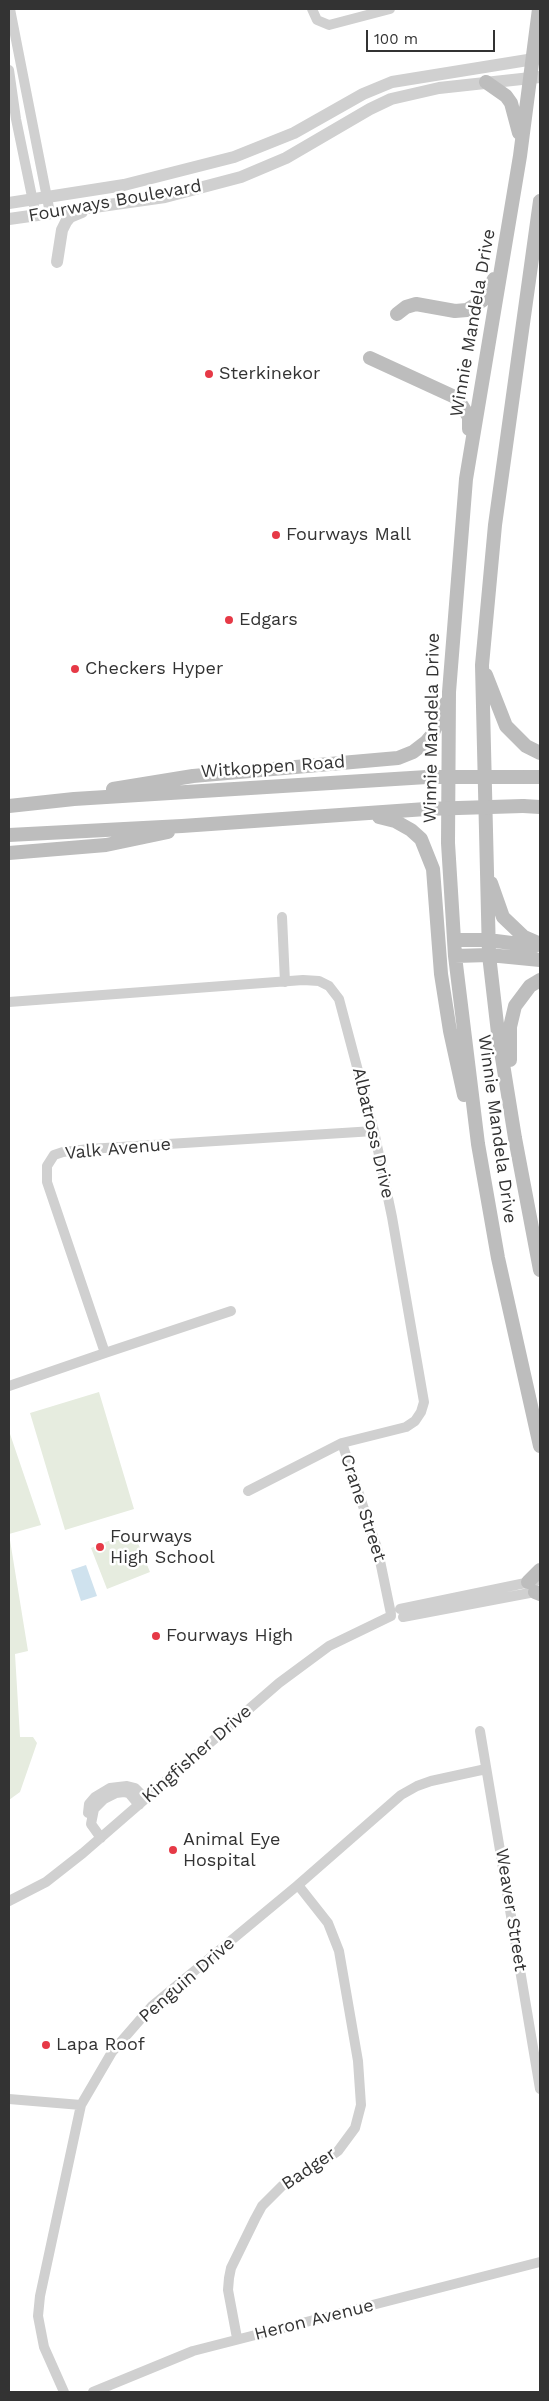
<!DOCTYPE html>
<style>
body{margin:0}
#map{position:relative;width:549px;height:2401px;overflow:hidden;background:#fff;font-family:"Work Sans",sans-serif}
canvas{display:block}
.frame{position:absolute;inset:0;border:10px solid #333;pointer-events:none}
.scale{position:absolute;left:366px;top:30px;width:129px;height:22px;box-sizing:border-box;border:2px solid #333;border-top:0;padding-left:6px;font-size:15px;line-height:18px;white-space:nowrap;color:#333;-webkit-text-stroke:4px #fff;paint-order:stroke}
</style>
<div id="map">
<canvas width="549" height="2401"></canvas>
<div class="frame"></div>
<div class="scale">100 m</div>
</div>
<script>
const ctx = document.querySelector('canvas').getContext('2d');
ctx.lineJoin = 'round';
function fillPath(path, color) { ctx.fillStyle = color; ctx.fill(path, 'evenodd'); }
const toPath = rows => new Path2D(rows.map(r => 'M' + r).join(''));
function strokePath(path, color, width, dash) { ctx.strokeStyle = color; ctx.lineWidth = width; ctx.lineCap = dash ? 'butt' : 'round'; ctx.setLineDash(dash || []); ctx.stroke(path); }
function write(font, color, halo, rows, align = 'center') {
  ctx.font = font + ' "Work Sans",sans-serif'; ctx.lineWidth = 5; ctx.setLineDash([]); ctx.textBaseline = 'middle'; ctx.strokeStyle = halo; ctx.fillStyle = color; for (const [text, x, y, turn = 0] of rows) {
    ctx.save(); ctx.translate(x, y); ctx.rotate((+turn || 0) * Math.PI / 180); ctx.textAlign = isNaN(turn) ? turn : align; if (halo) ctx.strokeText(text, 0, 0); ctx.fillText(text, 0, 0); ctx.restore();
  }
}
const green = toPath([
 [99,1392,134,1509,65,1530,30,1413],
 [9,1431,41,1525,9,1534,28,1651,15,1654,20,1737,33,1737,37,1743,20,1792,9,1800],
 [133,1531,150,1572,107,1589,91,1548]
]);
const water = toPath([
 [86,1565,97,1596,81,1601,71,1570]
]);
const minor = toPath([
 [10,9,50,213],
 [312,9,317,20,329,25,390,9],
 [9,70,16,119,36,216],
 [282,917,285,982],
 [9,1002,303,980,319,981,329,986,339,999,374,1131,392,1217,424,1402,421,1412,415,1421,406,1427,342,1443,248,1491],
 [105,1353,231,1311],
 [9,1386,105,1353,47,1182,47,1166,54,1155,63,1152,89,1149,374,1131],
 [342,1443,378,1551,391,1614],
 [400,1609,540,1580],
 [403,1617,540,1591],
 [480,1731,540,2089],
 [88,1813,89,1804,95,1797,110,1788,127,1786,135,1788,146,1799],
 [101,1838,91,1824,94,1809,104,1799,116,1793,124,1792,129,1793,139,1805],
 [9,1901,46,1882,83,1853,279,1683,329,1646,391,1616],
 [9,2099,81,2105],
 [237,2338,228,2290,229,2278,231,2268,255,2219,262,2206,282,2186,307,2173,338,2151,355,2128,361,2105,358,2061,339,1951,328,1923,298,1885],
 [64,2392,44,2347,38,2316,40,2296,81,2105,112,2052,152,2006,298,1885,401,1795,417,1786,431,1781,486,1769],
 [93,2392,193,2351,540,2262]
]);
const tertiary = toPath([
 [9,203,124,185,234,157,294,133,363,94,392,82,540,58],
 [9,219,165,197,241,177,286,158,370,109,391,99,439,88,540,77],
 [57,262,62,230,66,222,70,217,82,212]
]);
const secondary = toPath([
 [539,9,520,156,466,479,449,692,448,843,455,956,478,1144,498,1258,540,1446],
 [486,82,506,96,511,103,519,133],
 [540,201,495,525,482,665,489,955,498,1033,515,1138,540,1270],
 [397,314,406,307,416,304,455,311,467,310,483,300,494,279],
 [370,358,457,398,469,417,469,429],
 [486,675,506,726,526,746,540,753],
 [523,777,540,777],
 [113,789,193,776,398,758,413,752,426,742,432,735,446,703],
 [9,806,74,799,427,777],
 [523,806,540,807],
 [379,817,395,821,411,830,421,839,433,869,441,974,450,1031,464,1095],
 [9,835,182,826,426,809],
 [9,853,106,845,168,832],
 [491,883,503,917,524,937,540,944],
 [454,940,488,940,535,946],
 [455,956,489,955,540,960],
 [510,1060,510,1027,515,1006,530,986,540,980],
 [528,1582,540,1570],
 [535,1592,540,1594]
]);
const secondaryBridge = toPath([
 [427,777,523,777],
 [426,809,523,806]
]);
const markers = [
 [209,374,5,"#e63946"],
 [276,535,5,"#e63946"],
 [229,620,5,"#e63946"],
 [75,669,5,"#e63946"],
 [100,1547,5,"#e63946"],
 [156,1636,5,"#e63946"],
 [173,1850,5,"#e63946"],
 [46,2045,5,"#e63946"]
];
const streetNames = [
 ["Fourways Boulevard",115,201,-10],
 ["Winnie Mandela Drive",473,323,-80],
 ["Winnie Mandela Drive",432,728,-89],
 ["Witkoppen Road",273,767,-4],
 ["Winnie Mandela Drive",497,1129,82],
 ["Albatross Drive",373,1133,77],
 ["Valk Avenue",118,1149,-5],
 ["Crane Street",363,1508,72],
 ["Kingfisher Drive",197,1754,-41],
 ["Weaver Street",511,1910,81],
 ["Penguin Drive",187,1980,-41],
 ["Badger",309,2169,-34],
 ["Heron Avenue",314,2320,-14]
];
const poiNames = [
 ["Sterkinekor",219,374],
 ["Fourways Mall",286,535],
 ["Edgars",239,620],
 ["Checkers Hyper",85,669],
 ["Fourways",110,1537],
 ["High School",110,1558],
 ["Fourways High",166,1636],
 ["Animal Eye",183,1840],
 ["Hospital",183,1861],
 ["Lapa Roof",56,2045]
];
fillPath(green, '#e6ecdf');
fillPath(water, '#cfe2ee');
strokePath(minor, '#d0d0d0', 10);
strokePath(tertiary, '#d0d0d0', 12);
strokePath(secondary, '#bdbdbd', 14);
strokePath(secondaryBridge, '#bdbdbd', 14);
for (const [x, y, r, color] of markers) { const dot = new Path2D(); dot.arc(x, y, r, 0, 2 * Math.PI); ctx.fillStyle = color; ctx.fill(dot); strokePath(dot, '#fff', 2); }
write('18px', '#333', '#fff', streetNames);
write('18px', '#333', '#fff', poiNames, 'left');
</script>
